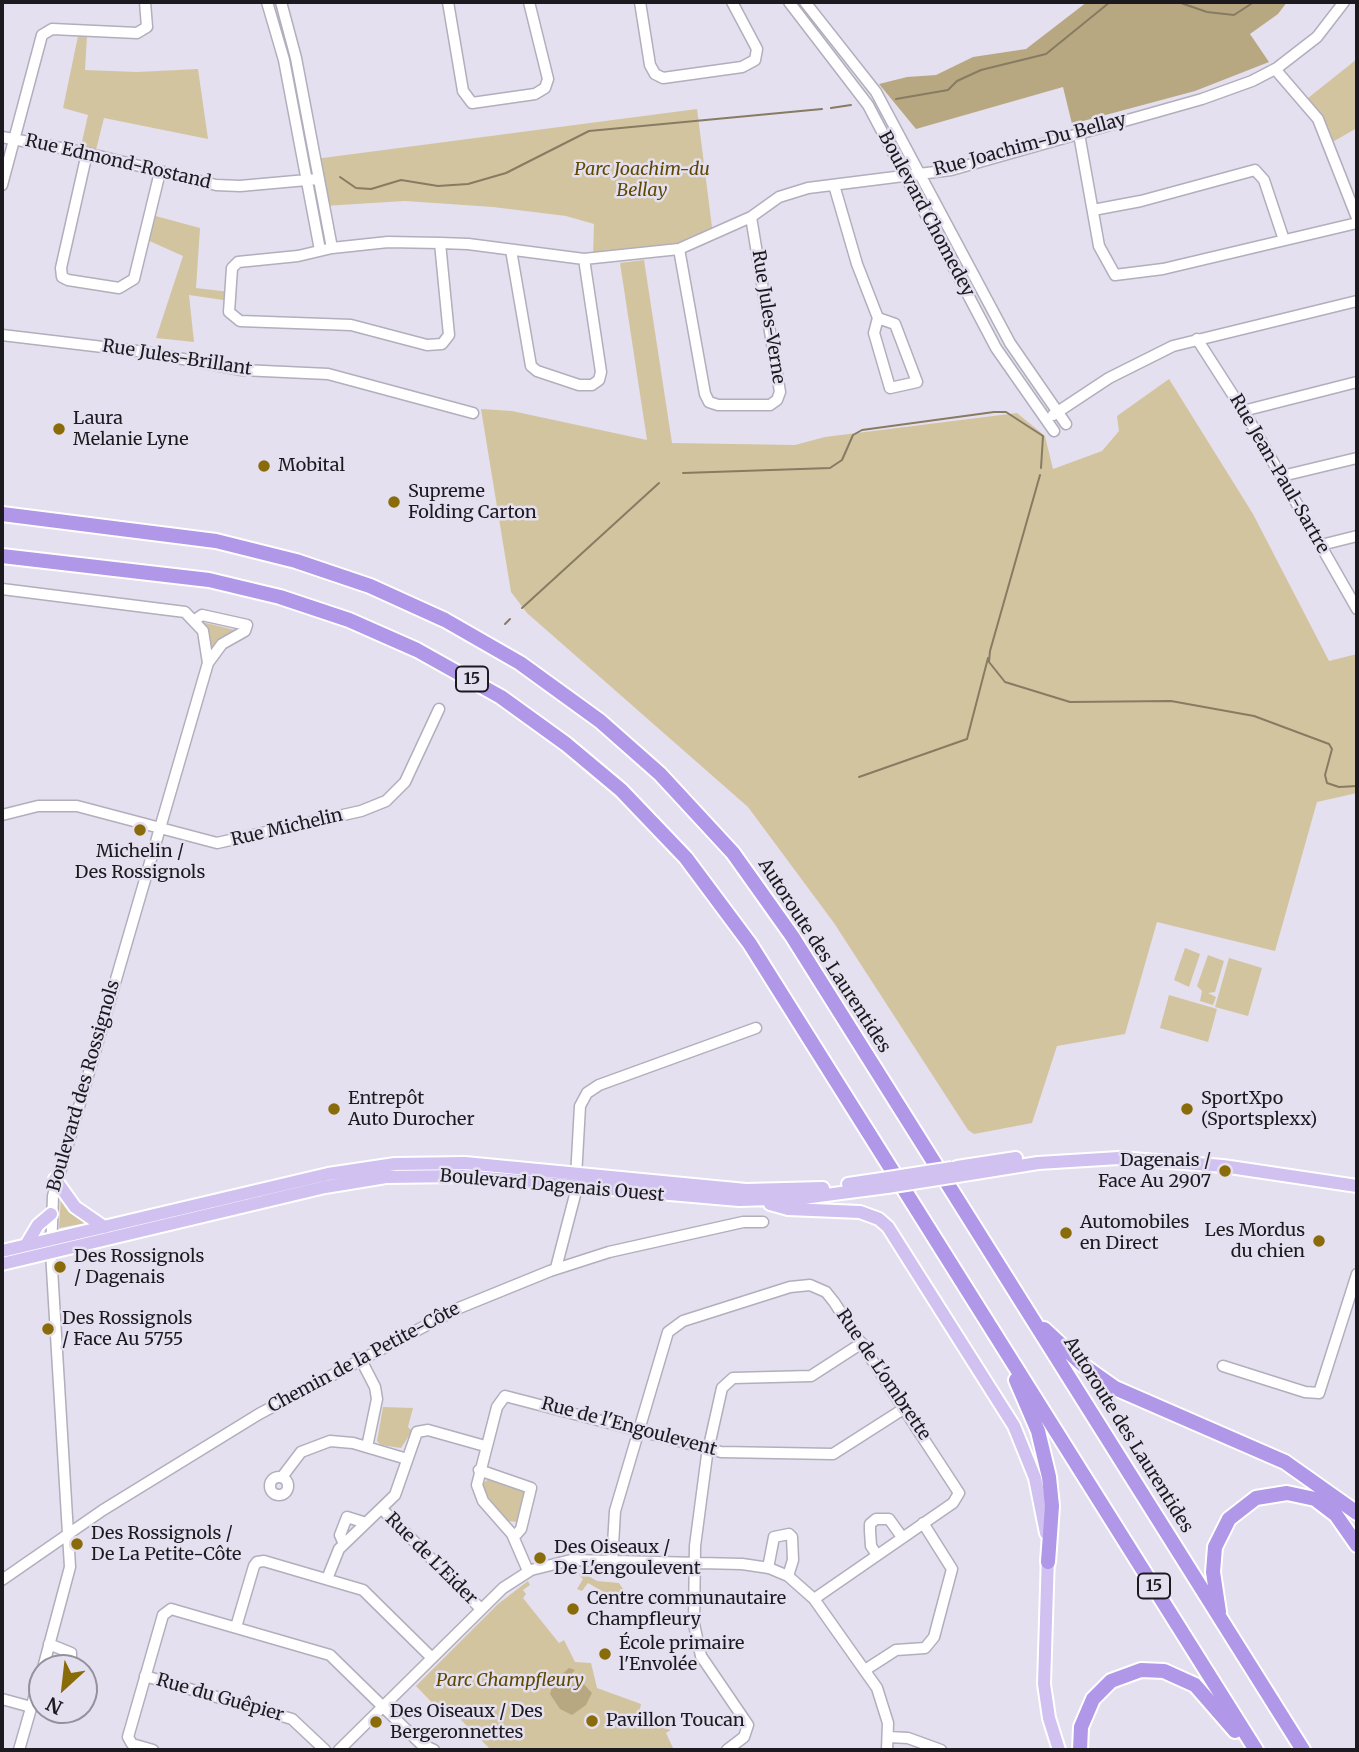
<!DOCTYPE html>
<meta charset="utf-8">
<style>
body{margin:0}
#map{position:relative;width:1359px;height:1752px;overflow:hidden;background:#e4e0ef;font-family:Merriweather,serif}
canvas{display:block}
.frame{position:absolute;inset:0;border:4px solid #1c1a1f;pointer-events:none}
.north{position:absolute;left:28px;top:1654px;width:70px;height:70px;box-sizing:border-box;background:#e4e0ef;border:2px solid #94919c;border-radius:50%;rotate:207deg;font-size:19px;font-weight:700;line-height:28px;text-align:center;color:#1c1a1f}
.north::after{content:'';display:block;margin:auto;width:24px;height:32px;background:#8a6b0a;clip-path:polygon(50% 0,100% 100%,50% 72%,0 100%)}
</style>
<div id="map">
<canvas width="1359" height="1752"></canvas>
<div class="frame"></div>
<div class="north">N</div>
</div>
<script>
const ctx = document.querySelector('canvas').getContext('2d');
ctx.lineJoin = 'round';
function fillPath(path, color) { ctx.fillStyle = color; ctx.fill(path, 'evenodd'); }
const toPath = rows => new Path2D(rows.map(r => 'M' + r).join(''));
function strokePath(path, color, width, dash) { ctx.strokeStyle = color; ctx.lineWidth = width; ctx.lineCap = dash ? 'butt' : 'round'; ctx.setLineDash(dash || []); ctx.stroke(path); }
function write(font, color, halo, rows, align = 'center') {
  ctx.font = font + ' Merriweather,serif'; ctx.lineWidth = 5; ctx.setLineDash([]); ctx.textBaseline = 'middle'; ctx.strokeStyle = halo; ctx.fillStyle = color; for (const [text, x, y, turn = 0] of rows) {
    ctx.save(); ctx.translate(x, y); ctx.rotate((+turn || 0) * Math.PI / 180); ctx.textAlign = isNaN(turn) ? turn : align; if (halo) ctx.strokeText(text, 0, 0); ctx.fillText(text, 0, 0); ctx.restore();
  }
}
const green = toPath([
 [78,36,87,36,85,70,137,72,198,69,208,139,104,118,96,150,81,146,88,115,63,108],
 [1357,59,1357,128,1329,144,1303,102],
 [697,109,713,235,679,249,593,258,594,224,566,216,493,207,405,201,324,206,315,159],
 [152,215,200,228,196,288,230,292,230,301,189,295,194,342,156,338,183,256,145,239],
 [644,260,672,443,795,445,825,437,1017,413,1045,436,1053,469,1102,451,1119,431,1117,416,1169,379,1253,514,1329,661,1357,654,1357,793,1317,802,1275,951,1157,922,1125,1034,1057,1046,1032,1123,974,1134,968,1130,834,923,748,807,527,613,511,592,481,409,512,411,647,440,620,263],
 [202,622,239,631,227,636,213,649,210,648],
 [1185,948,1200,954,1189,987,1174,980],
 [1208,955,1224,961,1215,992,1208,993,1216,997,1213,1005,1200,1001,1202,991,1197,986],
 [1229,958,1262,968,1248,1016,1215,1007],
 [1169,995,1217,1009,1208,1042,1160,1028],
 [61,1195,91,1222,59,1228],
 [383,1407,413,1408,408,1427,412,1431,401,1448,381,1445,377,1441],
 [490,1478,524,1489,526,1494,517,1522,508,1521,483,1491,482,1484],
 [581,1572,597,1581,619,1583,623,1589,626,1605,588,1583,582,1591,577,1589,583,1579,579,1575],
 [528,1581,530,1585,523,1590,526,1594,523,1598,559,1643,564,1640,575,1662,591,1663,597,1688,641,1704,638,1720,671,1730,666,1733,674,1750,491,1750,459,1718,443,1714,416,1686,498,1604]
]);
const forest = toPath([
 [1087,2,1287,2,1278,14,1250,34,1269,62,1195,91,1072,124,1063,87,916,129,879,84,907,77,936,75,973,57,1026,49],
 [569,1668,575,1670,568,1677,565,1686,569,1687,580,1680,592,1693,586,1705,572,1715,560,1709,550,1694,554,1681]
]);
const stream = toPath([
 [1178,2,1207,12,1234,15,1254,2],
 [896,99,948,90,957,81,981,70,1046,54,1110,2],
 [831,108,851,105],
 [340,177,356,188,371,189,401,180,438,186,468,184,506,173,589,131,822,109],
 [683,473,830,468,842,460,853,435,862,430,994,412,1006,412,1043,436,1041,468],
 [1040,475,990,651,989,662,1005,682,1070,702,1171,701,1254,716,1329,744,1332,749,1325,775,1327,783,1339,787,1357,786],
 [522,608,659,483],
 [505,624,510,619],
 [859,777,967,739,988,658]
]);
const minor = toPath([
 [267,2,284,60,320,250],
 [281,2,296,58,332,248],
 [448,2,463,91,472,103,535,94,545,88,548,79,529,2],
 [640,2,650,65,655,74,663,78,742,67,755,60,757,49,732,2],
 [789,2,868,105,996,348,1054,431],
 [805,2,876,92,1010,343,1066,424],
 [1275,69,1318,119,1357,218],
 [1079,134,1099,246,1115,275,1163,269,1357,223],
 [2,137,87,153,216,185,240,186,318,179],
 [87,153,61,268,62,277,68,280,119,288,134,279,160,172],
 [2,185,42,35,52,29,137,33,147,27,145,2],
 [834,185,857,264,878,318,874,333,890,388,917,382,895,324,878,318],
 [1093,210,1141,201,1255,170,1264,180,1284,240],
 [440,243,449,335,442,344,427,345,351,325,240,321,229,312,232,268,238,262,298,256,332,248,388,242,440,243,468,244,584,259,679,249,751,217,779,197,808,188,951,170,1202,99,1252,81,1277,68,1317,37,1344,2],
 [679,249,705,394,709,402,718,405,770,405,777,400,780,392,751,217],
 [511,250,531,366,537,371,579,385,592,385,599,380,601,372,584,259],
 [2,335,145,352,242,370,328,374,473,413],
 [1197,339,1249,420,1357,609],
 [1243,411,1357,382],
 [1053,415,1109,378,1173,346,1357,301],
 [1282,476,1357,458],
 [1321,545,1357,536],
 [2,589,185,612,203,631,208,663],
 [2,815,38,806,77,806,217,843,361,811,386,801,405,782,439,709],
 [556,1268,575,1195,580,1106,587,1093,599,1085,756,1028],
 [360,1358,375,1387,377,1399,367,1447],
 [1223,1366,1305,1392,1319,1393,1357,1274],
 [479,1470,531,1488,521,1529,514,1537],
 '270 1486a9 9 0 1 1 18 0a9 9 0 1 1-18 0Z',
 [282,1477,301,1452,330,1441,353,1443,407,1459],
 [382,1509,481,1609],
 [344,1544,340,1535,347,1517,366,1523],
 [877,1555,871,1546,870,1531,870,1524,876,1519,889,1519,902,1537],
 [612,1562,615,1511,668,1332,683,1321,790,1287,810,1285,826,1292,834,1302,959,1493,953,1503,814,1599],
 [768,1568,774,1537,789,1534,792,1537,793,1560,788,1576],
 [528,1571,512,1534,483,1501,477,1485,497,1407,505,1396,721,1452,833,1454,905,1408],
 [327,1579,339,1549,395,1495,417,1432,428,1430,485,1446],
 [2,1580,103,1510,259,1414,459,1308,550,1271,609,1252,743,1222,763,1222],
 [236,1627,254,1566,257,1562,264,1561,363,1590,432,1658],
 [49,1644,71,1653,71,1668],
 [43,1668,70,1567,51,1252,53,1196,208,663,222,644,245,631,247,625,202,615,195,620],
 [865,1670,896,1650,925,1648,934,1637,952,1569,923,1523],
 [145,1676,292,1719,325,1750],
 [2,1699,31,1707],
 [888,1737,908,1738,941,1750],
 [19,1750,42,1670],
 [153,1750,132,1744,128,1737,163,1615,171,1609,330,1655,421,1744,434,1750],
 [339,1750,503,1588,531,1570,571,1560,742,1564,769,1568,788,1576,814,1599,877,1688,888,1723,887,1750],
 [727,1750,744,1737,748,1725,701,1656,694,1624,695,1546,707,1455,722,1388,733,1378,811,1376,862,1343]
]);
const major = toPath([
 [957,1167,1016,1158],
 [957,1176,1038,1163,1119,1158,1223,1166,1357,1186],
 [55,1179,75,1207,104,1227],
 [848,1184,882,1179],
 [770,1204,788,1209,860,1212,879,1219,888,1227,1014,1426,1035,1478,1046,1533],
 [26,1245,38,1225,51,1214],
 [2,1251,328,1174,395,1164,465,1163,746,1190,823,1188],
 [2,1264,325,1187,386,1177,462,1176,739,1200,803,1198,887,1187],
 [1048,1555,1044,1684,1049,1718,1059,1750]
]);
const highway = toPath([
 [2,514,216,541,296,561,370,586,445,620,520,663,600,721,660,774,733,853,792,936,1303,1750],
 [2,556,209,580,280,597,349,620,417,650,501,697,566,744,621,790,686,858,750,944,1256,1750],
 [1044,1329,1084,1366,1115,1388,1285,1462,1357,1513],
 [1016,1380,1038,1431,1049,1477,1052,1506,1048,1562],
 [1219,1612,1213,1572,1215,1547,1229,1519,1256,1498,1287,1493,1315,1499,1336,1515,1357,1545],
 [1080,1750,1081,1727,1093,1699,1111,1681,1141,1670,1164,1671,1195,1685,1235,1731]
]);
const majorBridge = toPath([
 [882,1179,952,1168],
 [887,1187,957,1176]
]);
const markers = [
 [59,429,7,"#8a6b0a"],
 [264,466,7,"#8a6b0a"],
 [394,502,7,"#8a6b0a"],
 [140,830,7,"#8a6b0a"],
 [334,1109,7,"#8a6b0a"],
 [1187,1109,7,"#8a6b0a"],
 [1225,1171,7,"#8a6b0a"],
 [1066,1233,7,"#8a6b0a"],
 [1319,1241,7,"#8a6b0a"],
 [60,1267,7,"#8a6b0a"],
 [48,1329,7,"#8a6b0a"],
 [77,1544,7,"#8a6b0a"],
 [540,1558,7,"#8a6b0a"],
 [573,1609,7,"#8a6b0a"],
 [605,1654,7,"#8a6b0a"],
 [592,1721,7,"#8a6b0a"],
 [376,1722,7,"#8a6b0a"]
];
const shields = [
 [472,679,32],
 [1154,1586,32]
];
const shieldNames = [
 ["15",472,679],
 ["15",1154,1586]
];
const streetNames = [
 ["Rue Joachim-Du Bellay",1030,145,-15],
 ["Rue Edmond-Rostand",118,162,13],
 ["Boulevard Chomedey",926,214,62],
 ["Rue Jules-Verne",768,317,81],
 ["Rue Jules-Brillant",177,358,9],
 ["Rue Jean-Paul-Sartre",1279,474,60],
 ["Rue Michelin",287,828,-13],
 ["Autoroute des Laurentides",824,956,57],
 ["Boulevard des Rossignols",84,1086,-74],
 ["Boulevard Dagenais Ouest",552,1186,5],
 ["Chemin de la Petite-Côte",364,1358,-28],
 ["Rue de L'ombrette",883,1375,56],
 ["Rue de l'Engoulevent",629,1427,15],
 ["Autoroute des Laurentides",1128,1435,58],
 ["Rue de L'Eider",431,1559,45],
 ["Rue du Guêpier",220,1698,16]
];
const parkNames = [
 ["Parc Joachim-du",642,170],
 ["Bellay",642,191],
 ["Parc Champfleury",510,1681]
];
const poiNames = [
 ["Laura",73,419],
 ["Melanie Lyne",73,440],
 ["Mobital",278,466],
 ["Supreme",408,492],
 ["Folding Carton",408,513],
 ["Michelin /",140,852,"center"],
 ["Des Rossignols",140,873,"center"],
 ["Entrepôt",348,1099],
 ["Auto Durocher",348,1120],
 ["SportXpo",1201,1099],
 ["(Sportsplexx)",1201,1120],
 ["Dagenais /",1211,1161,"right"],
 ["Face Au 2907",1211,1182,"right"],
 ["Automobiles",1080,1223],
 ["en Direct",1080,1244],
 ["Les Mordus",1305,1231,"right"],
 ["du chien",1305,1252,"right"],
 ["Des Rossignols",74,1257],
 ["/ Dagenais",74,1278],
 ["Des Rossignols",62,1319],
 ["/ Face Au 5755",62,1340],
 ["Des Rossignols /",91,1534],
 ["De La Petite-Côte",91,1555],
 ["Des Oiseaux /",554,1548],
 ["De L'engoulevent",554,1569],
 ["Centre communautaire",587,1599],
 ["Champfleury",587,1620],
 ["École primaire",619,1644],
 ["l'Envolée",619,1665],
 ["Des Oiseaux / Des",390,1712],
 ["Bergeronnettes",390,1733],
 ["Pavillon Toucan",606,1721]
];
fillPath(green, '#d3c4a0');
fillPath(forest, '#b8a881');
strokePath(stream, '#877b62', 2);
strokePath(minor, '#b2aebc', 13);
strokePath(major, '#fff', 16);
strokePath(highway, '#fff', 18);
strokePath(minor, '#fff', 10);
strokePath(major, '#d0c1f1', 12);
strokePath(highway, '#b097e8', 14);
strokePath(majorBridge, '#fff', 16, []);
strokePath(majorBridge, '#d0c1f1', 12);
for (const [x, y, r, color] of markers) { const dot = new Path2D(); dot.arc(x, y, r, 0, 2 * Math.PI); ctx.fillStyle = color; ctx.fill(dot); strokePath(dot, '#e4e0ef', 2.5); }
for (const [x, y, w] of shields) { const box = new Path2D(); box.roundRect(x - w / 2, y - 12.5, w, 25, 5); ctx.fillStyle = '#e4e0ef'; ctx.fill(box); strokePath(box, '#1c1a1f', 2); }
write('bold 16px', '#1c1a1f', null, shieldNames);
write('18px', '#1c1a1f', '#e4e0ef', streetNames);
write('italic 18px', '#5f4800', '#e4e0ef', parkNames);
write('18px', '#1c1a1f', '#e4e0ef', poiNames, 'left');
</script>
